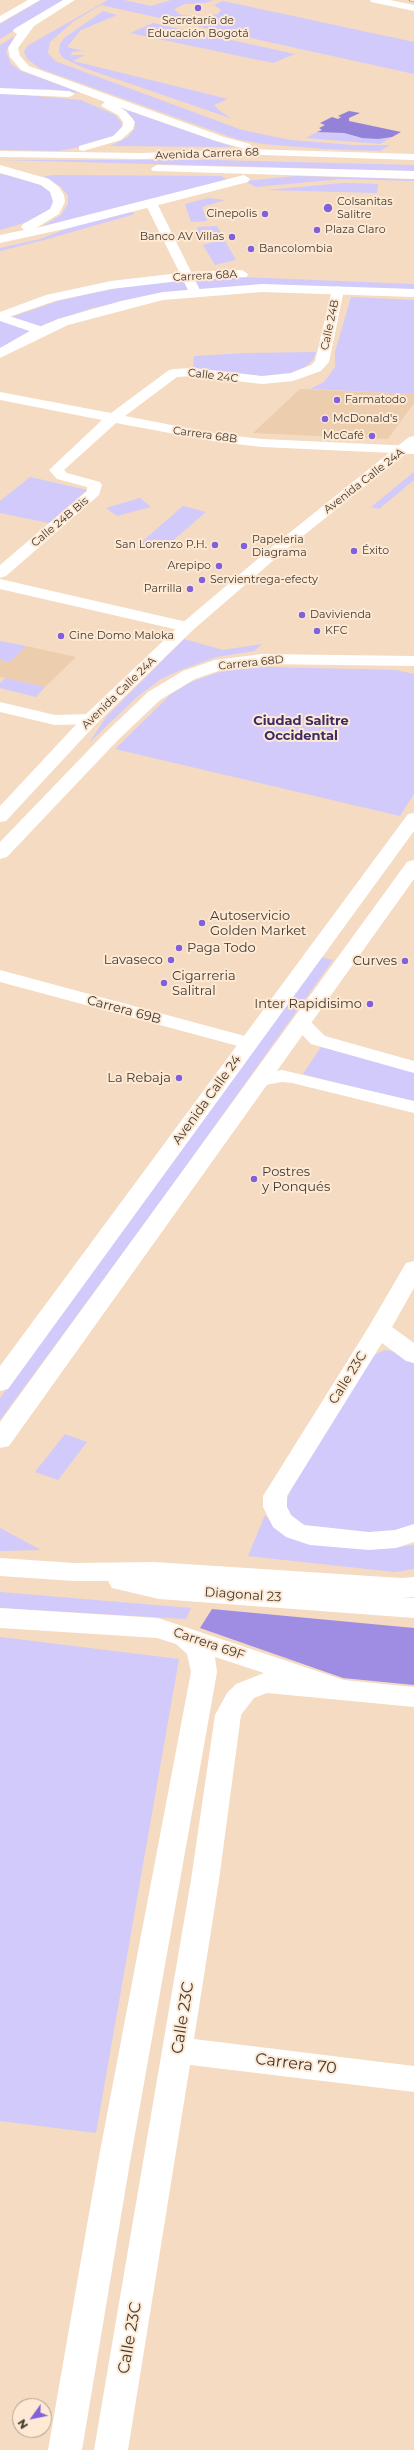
<!DOCTYPE html>
<meta charset="utf-8">
<style>
body{margin:0}
#map{position:relative;width:414px;height:2450px;overflow:hidden;background:#f4dbc1;font-family:Montserrat,sans-serif}
canvas{display:block}
.north{position:absolute;left:12px;top:2398px;width:40px;height:40px;box-sizing:border-box;background:#fde9d4;border:1px solid #b3a392;border-radius:50%;rotate:237deg;font-size:11px;font-weight:700;line-height:16px;text-align:center;color:#43392f}
.north::after{content:'';display:block;margin:auto;width:14px;height:18px;background:#8160db;clip-path:polygon(50% 0,100% 100%,50% 72%,0 100%)}
</style>
<div id="map">
<canvas width="414" height="2450"></canvas>
<div class="north">N</div>
</div>
<script>
const ctx = document.querySelector('canvas').getContext('2d');
ctx.lineJoin = 'round';
function fillPath(path, color) { ctx.fillStyle = color; ctx.fill(path, 'evenodd'); }
const toPath = rows => new Path2D(rows.map(r => 'M' + r).join(''));
function strokePath(path, color, width, dash) { ctx.strokeStyle = color; ctx.lineWidth = width; ctx.lineCap = dash ? 'butt' : 'round'; ctx.setLineDash(dash || []); ctx.stroke(path); }
function write(font, color, halo, rows, align = 'center') {
  ctx.font = font + ' Montserrat,sans-serif'; ctx.lineWidth = 4; ctx.setLineDash([]); ctx.textBaseline = 'middle'; ctx.strokeStyle = halo; ctx.fillStyle = color; for (const [text, x, y, turn = 0] of rows) {
    ctx.save(); ctx.translate(x, y); ctx.rotate((+turn || 0) * Math.PI / 180); ctx.textAlign = isNaN(turn) ? turn : align; if (halo) ctx.strokeText(text, 0, 0); ctx.fillText(text, 0, 0); ctx.restore();
  }
}
const built = toPath([
 [300,389,414,394,414,403,388,439,253,433],
 [26,646,76,657,45,687,0,677,0,660,10,662]
]);
const green = toPath([
 [41,0,65,0,0,39,0,24],
 [108,0,124,0,151,6,171,0,213,0,205,3,185,4,174,9,181,15,201,17,218,14,221,10,214,5,223,1,414,42,414,74,101,5,74,21,50,42,48,53,55,61,242,130,291,140,353,145,390,145,380,151,325,149,263,144,236,139,41,69,27,59,24,52,27,46],
 [103,11,117,15,81,30,67,47,83,51,73,52,70,55,85,55,73,61,228,99,214,105,221,112,233,119,84,68,63,58,59,52,60,44,64,38],
 [153,23,295,54,273,63,130,33],
 [15,36,6,51,11,64,21,71,82,93,48,89,0,89,0,45],
 [0,93,81,100,115,115,122,123,121,128,117,134,109,138,86,146,58,151,0,150],
 [118,107,201,136,233,147,110,146,128,137,135,128,133,118],
 [317,132,344,133,357,137,392,137,380,144,306,138],
 [0,160,211,160,414,165,414,171],
 [0,174,9,175,38,184,52,192,54,202,51,209,38,219,0,230],
 [55,175,221,176,227,180,38,229,61,215,68,204,68,196,61,187,44,176],
 [296,176,414,179,414,181,341,179,256,187,245,181],
 [343,183,378,184,377,193,266,190],
 [208,198,225,200,202,207,207,221,191,222,185,204],
 [130,211,135,214,44,240,0,251,0,248,40,239,74,226],
 [217,226,222,235,199,241,197,227],
 [224,239,236,260,215,265,203,245],
 [240,277,414,284,414,290,266,286,184,290,92,308,45,324,0,349,0,321,61,300,126,286,176,280],
 [351,297,414,300,414,394,310,389,324,382,335,367,335,352],
 [316,352,313,360,305,367,288,374,270,376,248,376,193,368,194,356,246,353],
 [414,472,414,480,379,509,371,507],
 [30,477,87,490,49,523,0,513,0,501],
 [140,498,151,507,117,516,106,508],
 [183,506,206,512,162,550,138,545],
 [184,639,223,650,262,644,254,651,217,657,183,669,161,679,137,697,89,743,106,717],
 [0,641,26,646,10,662,0,660],
 [267,667,396,670,414,674,414,794,400,816,115,749,171,694,191,682,222,671],
 [5,678,45,687,36,697,0,688,0,683],
 [320,957,333,960,174,1183,0,1420,0,1398],
 [321,1047,414,1071,414,1103,303,1074],
 [385,1350,399,1352,414,1364,414,1525,395,1532,339,1532,313,1529,293,1518,285,1505,292,1486,367,1364,376,1354],
 [65,1434,87,1442,58,1480,35,1472],
 [265,1515,281,1533,392,1548,414,1545,414,1569,395,1572,248,1556],
 [0,1528,41,1550,0,1551],
 [0,1592,191,1608,186,1619,0,1608],
 [0,1637,179,1659,96,2133,0,2121]
]);
const forest = toPath([
 [212,1609,414,1628,414,1685,343,1678,200,1628]
]);
const water = toPath([
 [349,111,360,113,349,118,349,121,401,132,392,137,378,139,362,138,344,133,317,132,322,130,319,128,325,125,320,123,332,117,338,119,341,117,338,116]
]);
const minor = toPath([
 [370,0,390,0,414,5,414,11,371,2,370,0],
 [151,199,157,203,201,292,200,295,195,296,189,292,145,203,151,199],
 [338,286,344,290,329,362,321,371,293,381,262,384,193,376,177,377,125,416,218,434,262,439,414,446,414,454,262,447,218,442,116,423,64,470,67,473,100,482,102,485,99,495,6,576,0,578,0,565,87,491,87,487,57,479,49,470,102,420,0,400,0,392,111,413,169,370,174,369,193,368,262,376,291,373,311,365,315,361,332,290,338,286],
 [0,313,46,328,48,331,41,335,0,321,0,313],
 [0,579,187,622,193,624,195,627,193,630,187,632,0,589,0,579],
 [0,702,55,715,91,714,97,715,100,719,97,723,91,724,55,725,0,712,0,702],
 [0,970,256,1039,259,1043,256,1047,249,1049,0,982,0,970],
 [301,1017,308,1019,325,1036,414,1061,414,1073,311,1044,291,1023,294,1019,301,1017],
 [282,1070,414,1101,414,1113,292,1083,282,1082,260,1086,253,1084,250,1080,253,1076,282,1070],
 [414,1261,414,1288,392,1327,414,1343,414,1363,406,1361,382,1343,287,1496,287,1507,291,1515,304,1525,369,1532,395,1530,414,1524,414,1542,396,1548,369,1550,310,1545,286,1537,273,1527,263,1507,263,1496,368,1328,406,1263,414,1261],
 [0,1608,158,1618,344,1680,414,1687,414,1707,267,1693,254,1698,241,1715,219,1880,194,2039,414,2066,414,2092,190,2065,128,2450,94,2450,191,1880,215,1715,227,1693,236,1684,264,1673,215,1657,217,1672,130,2162,82,2450,48,2450,98,2162,191,1672,187,1654,176,1644,157,1638,0,1628,0,1608]
]);
const tertiary = toPath([
 [242,270,248,274,247,277,188,280,111,289,55,301,0,320,0,312,46,295,111,281,188,272,242,270],
 [262,284,414,289,414,297,262,292,163,300,68,325,0,358,0,348,28,332,58,319,121,301,163,292,262,284],
 [0,1558,74,1563,154,1562,401,1578,414,1577,414,1597,402,1597,414,1598,414,1618,159,1599,112,1588,108,1581,74,1581,0,1576,0,1558]
]);
const secondary = toPath([
 [414,436,414,447,283,552,193,630,97,723,6,821,0,822,0,806,85,715,181,624,273,546,409,437,414,436],
 [262,654,414,656,414,666,262,664,224,669,195,679,160,700,117,741,7,857,0,859,0,842,105,733,148,692,183,671,215,660,262,654],
 [414,813,414,831,8,1389,0,1391,0,1366,408,814,414,813],
 [414,860,414,879,9,1446,0,1448,0,1422,407,862,414,860]
]);
const primary = toPath([
 [28,0,40,0,0,23,0,16,28,0],
 [63,0,75,0,34,26,18,48,20,56,29,66,224,137,250,144,252,146,248,149,414,154,414,160,263,155,141,159,0,157,0,151,141,153,245,149,216,141,119,107,126,111,135,122,133,129,121,140,83,151,79,150,79,146,113,136,123,126,123,122,118,115,103,107,101,105,105,102,21,70,10,57,8,48,17,34,13,31,14,29,63,0],
 [0,88,69,91,75,94,69,97,0,94,0,88],
 [0,165,49,179,59,187,64,195,65,202,59,214,36,228,244,175,250,179,248,182,69,228,0,243,0,235,24,230,21,227,23,224,50,209,53,202,50,192,41,185,0,173,0,165],
 [157,165,414,171,414,179,153,171,151,169,153,167,157,165]
]);
const rail = toPath([
 [410,0,414,1]
]);
const markers = [
 [198,8,4,"#8160db"],
 [328,208,5,"#8160db"],
 [265,214,4,"#8160db"],
 [317,230,4,"#8160db"],
 [232,237,4,"#8160db"],
 [251,249,4,"#8160db"],
 [337,400,4,"#8160db"],
 [325,419,4,"#8160db"],
 [372,436,4,"#8160db"],
 [215,545,4,"#8160db"],
 [244,546,4,"#8160db"],
 [354,551,4,"#8160db"],
 [219,566,4,"#8160db"],
 [202,580,4,"#8160db"],
 [190,589,4,"#8160db"],
 [302,615,4,"#8160db"],
 [317,631,4,"#8160db"],
 [61,636,4,"#8160db"],
 [202,923,4,"#8160db"],
 [179,948,4,"#8160db"],
 [171,960,4,"#8160db"],
 [405,961,4,"#8160db"],
 [164,983,4,"#8160db"],
 [370,1004,4,"#8160db"],
 [179,1078,4,"#8160db"],
 [254,1179,4,"#8160db"]
];
const farPoinames = [
 ["Secretaría de",198,21,"center"],
 ["Educación Bogotá",198,34,"center"],
 ["Colsanitas",337,202],
 ["Salitre",337,215],
 ["Cinepolis",257,214,"right"],
 ["Plaza Claro",325,230],
 ["Banco AV Villas",224,237,"right"],
 ["Bancolombia",259,249],
 ["Farmatodo",345,400],
 ["McDonald's",333,419],
 ["McCafé",364,436,"right"],
 ["Papeleria",252,540],
 ["Diagrama",252,553],
 ["San Lorenzo P.H.",207,545,"right"],
 ["Éxito",362,551],
 ["Arepipo",211,566,"right"],
 ["Servientrega-efecty",210,580],
 ["Parrilla",182,589,"right"],
 ["Davivienda",310,615],
 ["KFC",325,631],
 ["Cine Domo Maloka",69,636]
];
const farStreetnames = [
 ["Avenida Carrera 68",207,154,-2],
 ["Carrera 68A",205,276,-3],
 ["Calle 24B",330,325,-78],
 ["Calle 24C",213,376,7],
 ["Carrera 68B",205,435,8],
 ["Avenida Calle 24A",364,481,-38],
 ["Calle 24B Bis",60,522,-40],
 ["Carrera 68D",251,663,-6],
 ["Avenida Calle 24A",119,693,-44]
];
const farQuarternames = [
 ["Ciudad Salitre",301,721],
 ["Occidental",301,736]
];
const poiNames = [
 ["Autoservicio",210,916],
 ["Golden Market",210,931],
 ["Paga Todo",187,948],
 ["Lavaseco",163,960,"right"],
 ["Curves",397,961,"right"],
 ["Cigarreria",172,976],
 ["Salitral",172,991],
 ["Inter Rapidisimo",362,1004,"right"],
 ["La Rebaja",171,1078,"right"],
 ["Postres",262,1172],
 ["y Ponqués",262,1187]
];
const streetNames = [
 ["Carrera 69B",124,1010,15],
 ["Avenida Calle 24",207,1100,-54],
 ["Calle 23C",348,1378,-58],
 ["Diagonal 23",243,1595,4],
 ["Carrera 69F",209,1644,19]
];
const nearStreetnames = [
 ["Calle 23C",183,2018,-81],
 ["Carrera 70",296,2064,7],
 ["Calle 23C",130,2338,-80]
];
fillPath(built, '#eccdae');
fillPath(green, '#d1cafb');
fillPath(forest, '#9f8de4');
fillPath(water, '#9382d8');
fillPath(minor, '#fff');
fillPath(tertiary, '#fff');
fillPath(secondary, '#fff');
fillPath(primary, '#fff');
strokePath(rail, '#a2907e', 2.5);
strokePath(rail, '#fde9d4', 1.5, [4.5]);
for (const [x, y, r, color] of markers) { const dot = new Path2D(); dot.arc(x, y, r, 0, 2 * Math.PI); ctx.fillStyle = color; ctx.fill(dot); strokePath(dot, '#fde9d4', 1.5); }
write('11px', '#43392f', '#fde9d4', farPoinames, 'left');
write('11px', '#43392f', '#fde9d4', farStreetnames);
write('bold 13px', '#3b2b67', '#fde9d4', farQuarternames);
write('13px', '#43392f', '#fde9d4', poiNames, 'left');
write('13px', '#43392f', '#fde9d4', streetNames);
write('16px', '#43392f', '#fde9d4', nearStreetnames);
</script>
